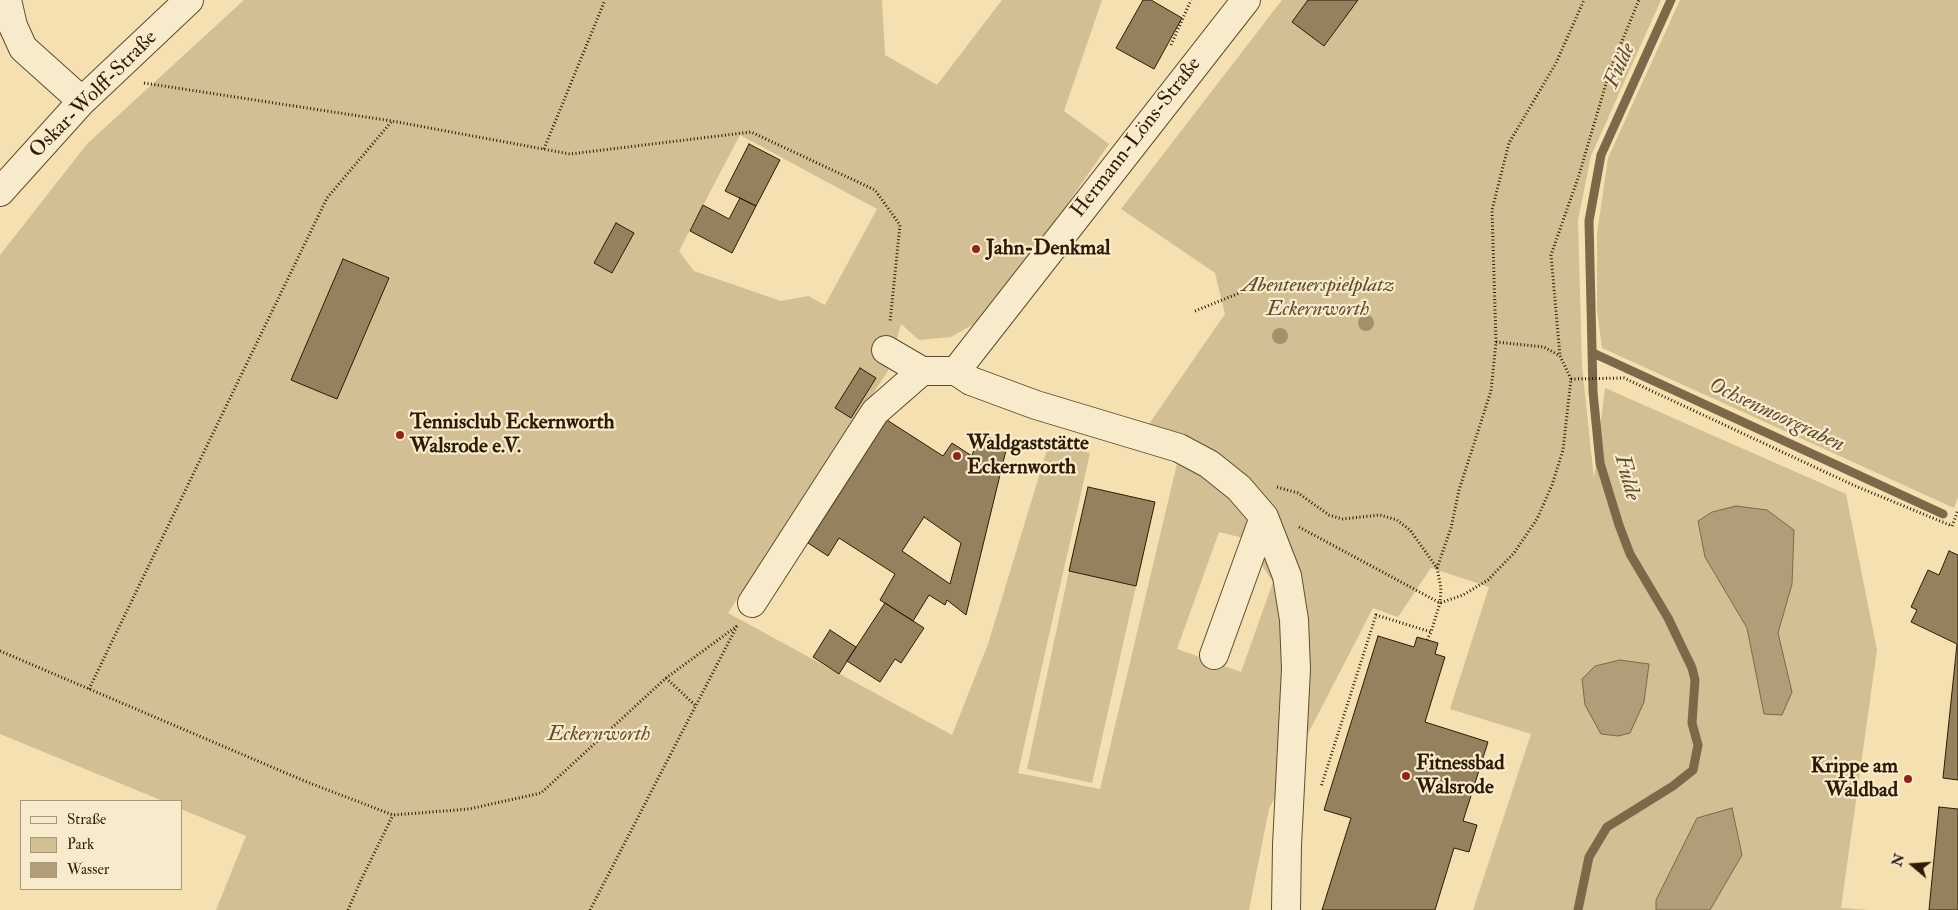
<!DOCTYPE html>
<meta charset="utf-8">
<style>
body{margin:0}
#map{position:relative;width:1958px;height:910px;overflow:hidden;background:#f5e0b1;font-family:"IM FELL Double Pica",serif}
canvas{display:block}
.legend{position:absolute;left:20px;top:800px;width:162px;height:90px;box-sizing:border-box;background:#f8ebcc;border:1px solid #a7987c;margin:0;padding:6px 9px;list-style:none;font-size:15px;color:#2e1b05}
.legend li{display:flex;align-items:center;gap:10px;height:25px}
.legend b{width:25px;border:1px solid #a7987c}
.north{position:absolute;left:1888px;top:840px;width:50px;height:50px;-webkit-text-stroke:4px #f8ebcc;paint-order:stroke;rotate:288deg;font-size:14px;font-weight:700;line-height:20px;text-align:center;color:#2e1b05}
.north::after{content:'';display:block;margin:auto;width:18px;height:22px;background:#2e1b05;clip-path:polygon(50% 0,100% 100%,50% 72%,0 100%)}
</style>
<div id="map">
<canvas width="1958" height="910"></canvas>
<ul class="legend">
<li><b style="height:6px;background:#f8ebcc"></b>Straße</li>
<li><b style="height:14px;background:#d3bf94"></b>Park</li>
<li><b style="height:14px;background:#b19d77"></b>Wasser</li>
</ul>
<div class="north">N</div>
</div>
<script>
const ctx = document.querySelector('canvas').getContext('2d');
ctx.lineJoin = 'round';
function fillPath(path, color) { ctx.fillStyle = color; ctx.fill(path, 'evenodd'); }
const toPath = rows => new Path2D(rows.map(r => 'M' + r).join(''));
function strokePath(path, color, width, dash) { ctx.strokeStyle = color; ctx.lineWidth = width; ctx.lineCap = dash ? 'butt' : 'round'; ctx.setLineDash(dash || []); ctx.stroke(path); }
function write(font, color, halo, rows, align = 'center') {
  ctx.font = font + ' "IM FELL Double Pica",serif'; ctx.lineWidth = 4.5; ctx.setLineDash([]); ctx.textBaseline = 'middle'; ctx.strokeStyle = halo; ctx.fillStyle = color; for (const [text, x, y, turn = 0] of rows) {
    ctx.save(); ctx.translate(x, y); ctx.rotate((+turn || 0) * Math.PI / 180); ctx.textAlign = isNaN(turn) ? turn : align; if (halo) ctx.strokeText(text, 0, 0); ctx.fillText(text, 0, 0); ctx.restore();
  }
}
const green = toPath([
 [244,0,882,0,885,55,937,85,1002,0,1102,0,1064,111,1109,144,1064,209,974,324,951,337,919,340,901,324,888,371,728,613,952,735,988,644,1050,440,1090,453,1018,773,1100,789,1184,434,1149,424,1225,314,1215,273,1121,209,1282,0,1661,0,1591,156,1578,220,1582,366,1594,479,1605,388,1846,494,1877,650,1841,908,1869,910,1473,910,1531,734,1450,709,1489,587,1431,568,1398,617,1373,608,1269,809,1249,910,216,910,246,836,181,809,181,801,163,801,0,734,0,255,87,144],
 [740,135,877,209,825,305,808,296,781,301,694,271,679,251],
 [1219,532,1243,538,1273,582,1241,672,1177,649],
 [1680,0,1958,0,1958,497,1954,508,1602,348,1597,310,1597,234,1608,158],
 [1069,571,1136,586,1092,783,1027,769]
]);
const water = toPath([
 [1736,506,1767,510,1794,530,1792,584,1778,633,1792,692,1782,715,1764,714,1747,628,1705,557,1698,521,1712,512,1736,506],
 [1620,660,1649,664,1644,702,1630,733,1618,736,1601,734,1585,705,1582,679,1595,666,1620,660],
 [1732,808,1742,855,1710,910,1656,910,1656,900,1697,818,1732,808]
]);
const stream = toPath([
 [1593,353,1943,514],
 [1578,910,1589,857,1607,827,1673,786,1693,770,1698,745,1692,723,1695,680,1692,668,1668,618,1630,554,1619,525,1600,463,1593,392,1589,221,1601,155,1671,0]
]);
const building = toPath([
 [1143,0,1151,0,1182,18,1154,69,1116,48,1143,0],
 [1308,0,1358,0,1324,46,1292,22,1308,0],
 [749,144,780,160,756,206,725,191,749,144],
 [740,198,756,206,732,253,690,231,703,205,729,219,740,198],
 [616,223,634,233,612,273,594,263,616,223],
 [343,259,389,278,337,399,291,380,343,259],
 [860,368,876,378,851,418,835,408,860,368],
 [887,420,943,456,952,443,972,456,978,435,1008,442,966,615,947,600,945,605,929,595,913,621,880,600,895,574,839,538,828,556,808,543,887,420],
 [924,517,961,543,950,584,902,551,924,517],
 [1088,487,1155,502,1136,586,1069,571,1088,487],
 [1949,551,1958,555,1958,780,1943,778,1957,644,1911,622,1917,610,1911,607,1928,570,1939,575,1949,551],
 [885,603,924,628,901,663,895,659,880,682,847,661,885,603],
 [830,630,856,647,839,674,813,657,830,630],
 [1378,636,1414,647,1417,637,1438,643,1435,654,1445,657,1425,722,1488,742,1463,821,1477,825,1469,852,1454,848,1435,910,1322,910,1351,818,1324,810,1378,636],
 [1939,807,1958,809,1958,910,1929,910,1939,807]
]);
const path = toPath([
 [1171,45,1191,0],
 [144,83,392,121,570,154,751,132,875,190,900,225,890,322],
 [544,149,605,0],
 [1195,311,1242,292],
 [1496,342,1544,347,1560,356],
 [1571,379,1624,378,1853,485,1952,526,1958,510],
 [1277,487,1298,493,1329,515,1342,519,1380,515,1397,520,1410,530,1437,568,1441,588,1440,603,1431,632,1376,615,1321,787],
 [1299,527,1440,603,1463,595,1488,580,1514,553,1537,519,1552,485,1563,450,1571,379,1560,356,1551,255,1579,175,1610,70,1639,0],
 [1437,568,1451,528,1459,490,1491,391,1496,342,1492,210,1509,143,1556,63,1584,0],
 [1427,640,1431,632],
 [0,651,307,782,393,815,469,809,541,793,666,678,737,626],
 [666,678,696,706],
 [89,689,327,198,392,121],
 [348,910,361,880,393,815],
 [590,910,737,626]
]);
const minor = toPath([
 [7,0,13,26,23,48,82,101],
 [0,192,82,101,189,0],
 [886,350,922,371,956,371,971,381,1036,405,1179,448,1209,464,1239,488,1264,517,1287,576,1294,620,1296,669,1287,845,1286,910],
 [956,371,1246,0],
 [752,603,875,412,922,371],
 [1214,655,1264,517]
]);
const trees = [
 [1366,323],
 [1280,336]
];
const markers = [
 [976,249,5,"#8f2418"],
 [400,435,5,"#8f2418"],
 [957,456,5,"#8f2418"],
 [1406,776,5,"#8f2418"],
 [1908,779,5,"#8f2418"]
];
const streetNames = [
 ["Oskar-Wolff-Straße",94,95,-45],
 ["Hermann-Löns-Straße",1137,138,-52]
];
const poiNames = [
 ["Jahn-Denkmal",986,249],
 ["Tennisclub Eckernworth",410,423],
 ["Walsrode e.V.",410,447],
 ["Waldgaststätte",967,444],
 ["Eckernworth",967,468],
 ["Fitnessbad",1416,764],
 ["Walsrode",1416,788],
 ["Krippe am",1898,767,"right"],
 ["Waldbad",1898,791,"right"]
];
const parkNames = [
 ["Abenteuerspielplatz",1318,286],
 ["Eckernworth",1318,310],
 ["Eckernworth",599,735]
];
const waterNames = [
 ["Fulde",1621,66,-66],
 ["Ochsenmoorgraben",1776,416,25],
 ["Fulde",1626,478,75]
];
fillPath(green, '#d3bf94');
fillPath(water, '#b19d77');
strokePath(water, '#7d6949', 1);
strokePath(stream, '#7d6949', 9);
fillPath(building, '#95815e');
strokePath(building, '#2e1b05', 1);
strokePath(minor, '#604c30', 30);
strokePath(path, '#2e1b05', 3, [1, 2.5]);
strokePath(minor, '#f8ebcc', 28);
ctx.fillStyle = '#a38f6a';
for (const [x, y] of trees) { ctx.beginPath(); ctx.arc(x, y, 8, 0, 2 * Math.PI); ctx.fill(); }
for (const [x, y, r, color] of markers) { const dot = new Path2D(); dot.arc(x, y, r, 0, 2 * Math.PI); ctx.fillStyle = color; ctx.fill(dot); strokePath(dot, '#f8ebcc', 2); }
write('21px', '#2e1b05', '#f8ebcc', streetNames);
write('bold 21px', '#2e1b05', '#f8ebcc', poiNames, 'left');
write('italic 21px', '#604c30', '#f8ebcc', parkNames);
write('italic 22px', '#624f33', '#f8ebcc', waterNames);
</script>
